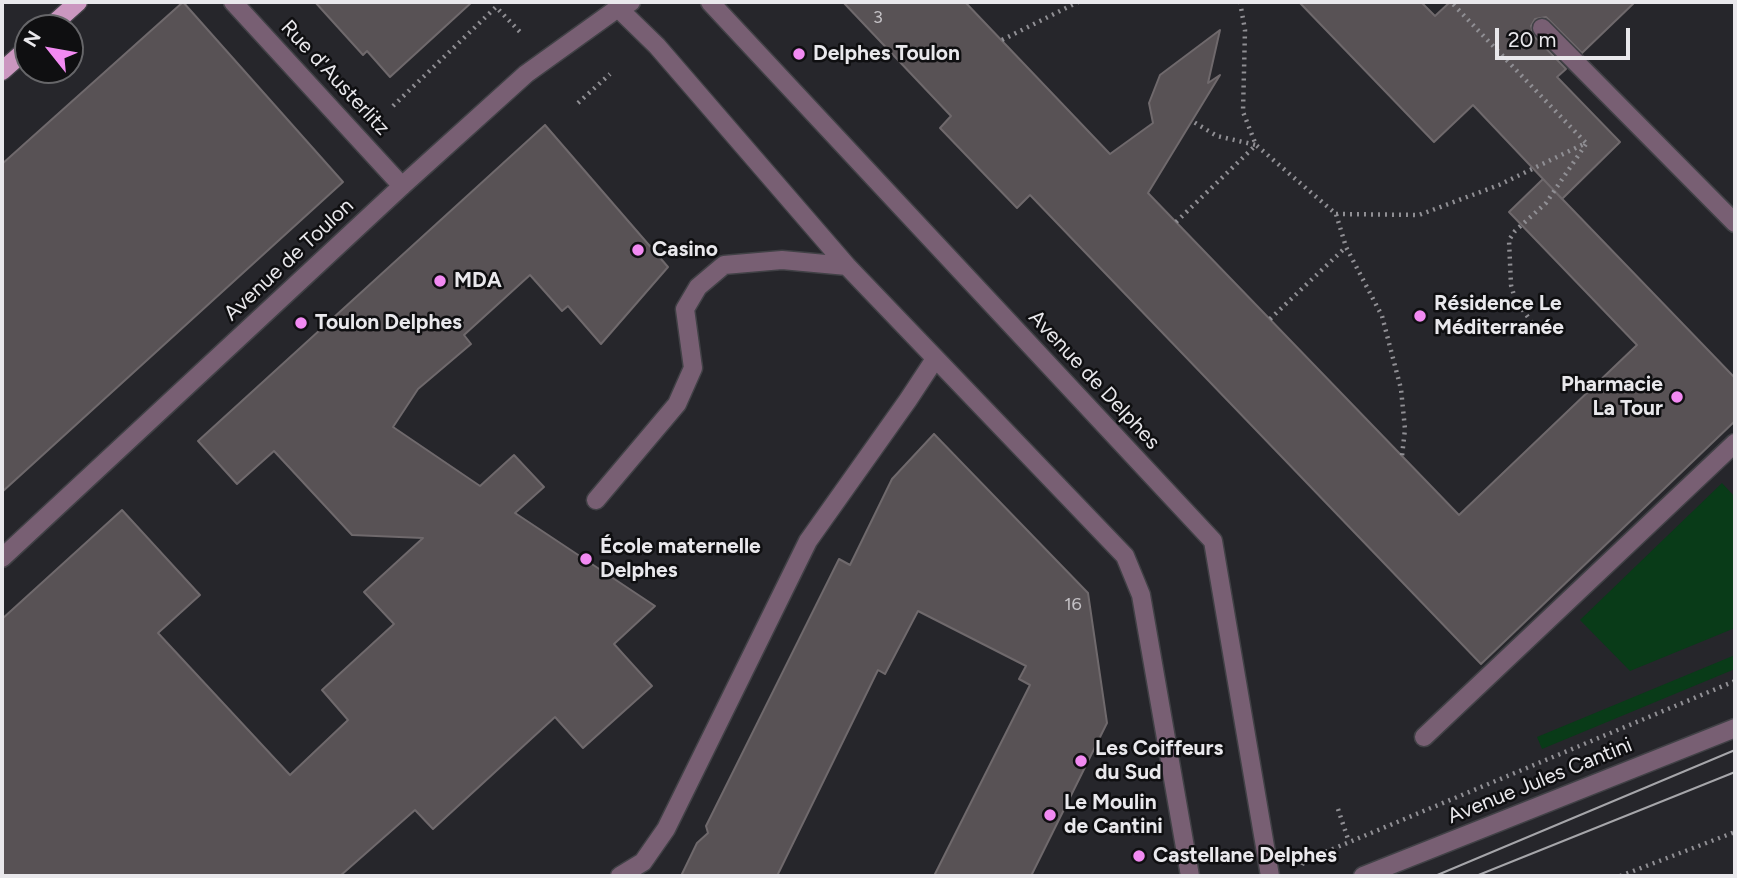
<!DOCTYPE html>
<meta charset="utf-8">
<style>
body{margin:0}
#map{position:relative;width:1737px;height:878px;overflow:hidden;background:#26262b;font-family:Figtree,sans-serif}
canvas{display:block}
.frame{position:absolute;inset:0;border:4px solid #e9e8ec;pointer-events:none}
.north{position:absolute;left:14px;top:14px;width:70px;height:70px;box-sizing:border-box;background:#0f0f11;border:2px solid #666669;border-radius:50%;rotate:301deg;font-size:19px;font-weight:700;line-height:28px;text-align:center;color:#e9e8ec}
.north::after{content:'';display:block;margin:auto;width:24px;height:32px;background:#f28af2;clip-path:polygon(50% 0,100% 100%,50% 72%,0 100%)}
.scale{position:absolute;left:1495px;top:28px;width:135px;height:32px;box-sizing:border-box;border:4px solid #e9e8ec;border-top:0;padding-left:9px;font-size:21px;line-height:24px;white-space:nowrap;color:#e9e8ec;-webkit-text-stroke:5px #0f0f11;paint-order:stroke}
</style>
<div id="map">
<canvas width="1737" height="878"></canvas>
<div class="frame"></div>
<div class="north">N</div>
<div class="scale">20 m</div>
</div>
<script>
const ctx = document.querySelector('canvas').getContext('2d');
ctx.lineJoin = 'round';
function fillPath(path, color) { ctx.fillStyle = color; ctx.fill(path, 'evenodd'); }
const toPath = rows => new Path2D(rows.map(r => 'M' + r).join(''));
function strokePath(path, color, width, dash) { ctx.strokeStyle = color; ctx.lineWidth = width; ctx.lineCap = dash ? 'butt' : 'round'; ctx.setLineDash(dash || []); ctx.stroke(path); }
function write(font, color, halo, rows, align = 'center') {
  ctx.font = font + ' Figtree,sans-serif'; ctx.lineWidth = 5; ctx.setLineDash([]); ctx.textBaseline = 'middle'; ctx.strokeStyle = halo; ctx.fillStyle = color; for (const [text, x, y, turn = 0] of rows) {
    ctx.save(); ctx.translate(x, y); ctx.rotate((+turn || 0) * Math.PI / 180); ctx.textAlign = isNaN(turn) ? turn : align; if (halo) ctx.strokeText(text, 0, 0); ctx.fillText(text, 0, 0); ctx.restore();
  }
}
const green = toPath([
 [1722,483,1735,497,1735,628,1630,671,1580,620],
 [1735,655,1735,669,1542,749,1537,737]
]);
const building = toPath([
 [183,2,343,182,2,492,2,164,183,2],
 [315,2,472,2,390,77,367,51,363,55,315,2],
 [843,2,965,2,1110,154,1153,123,1149,103,1160,75,1220,30,1208,83,1220,75,1148,193,1459,515,1637,345,1509,212,1543,179,1735,378,1735,421,1481,664,1030,195,1017,208,989,179,940,128,951,116,843,2],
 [1299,2,1421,2,1435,16,1450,2,1635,2,1582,53,1546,17,1535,19,1531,26,1534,36,1566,69,1557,77,1620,142,1562,199,1473,105,1434,142,1299,2],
 [545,125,668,267,601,344,568,306,562,311,530,275,464,335,471,344,418,389,393,427,480,486,514,455,544,487,515,513,655,606,614,644,652,686,583,748,555,717,433,829,415,810,340,876,2,876,2,619,122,510,200,595,158,633,290,775,348,720,322,690,394,624,364,592,423,538,352,535,274,451,237,484,198,441,545,125],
 [934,434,1088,593,1107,723,1031,876,934,876,1030,685,1019,679,1026,666,918,611,885,674,878,670,777,876,681,876,697,843,708,833,706,826,839,559,850,565,892,479,934,434]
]);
const path = toPath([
 [1240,2,1245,30,1243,112,1256,145,1336,214,1346,247,1382,316,1401,389,1405,429,1402,456],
 [1002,40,1078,2],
 [578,103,610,74],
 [393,106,496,7,521,33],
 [1336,214,1419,215,1499,185,1586,143,1451,2],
 [1176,222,1256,145,1217,136,1192,121],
 [1270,319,1346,247],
 [1540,334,1515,299,1511,285,1509,240,1515,231,1546,203,1586,144],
 [1338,809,1349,842],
 [1302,865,1304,861,1735,681],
 [1620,876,1735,832]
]);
const minor = toPath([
 [233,2,402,186],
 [710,2,1213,541,1270,876],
 [618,8,657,46,847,266,1125,556,1141,595,1190,876],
 [1542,28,1735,223],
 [596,500,677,404,693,368,685,309,698,287,724,265,782,260,847,266],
 [2,558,402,186,526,74,618,8,631,2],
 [1424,737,1735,443],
 [620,876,643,862,666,829,808,541,908,400,935,359],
 [1363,876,1735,728]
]);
const major = toPath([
 [49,28,78,2],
 [2,71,28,48]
]);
const tram = toPath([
 [1435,876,1735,750],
 [1476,876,1735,772]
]);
const markers = [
 [799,54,7,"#f28af2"],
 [638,250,7,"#f28af2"],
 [440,281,7,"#f28af2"],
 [1420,316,7,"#f28af2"],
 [301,323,7,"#f28af2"],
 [1677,397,7,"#f28af2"],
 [586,559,7,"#f28af2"],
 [1081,761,7,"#f28af2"],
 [1050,815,7,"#f28af2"],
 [1139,856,7,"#f28af2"]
];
const numberNames = [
 ["3",878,18],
 ["16",1073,605]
];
const poiNames = [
 ["Delphes Toulon",813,54],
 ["Casino",652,250],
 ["MDA",454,281],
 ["Résidence Le",1434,304],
 ["Méditerranée",1434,328],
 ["Toulon Delphes",315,323],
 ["Pharmacie",1663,385,"right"],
 ["La Tour",1663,409,"right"],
 ["École maternelle",600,547],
 ["Delphes",600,571],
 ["Les Coiffeurs",1095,749],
 ["du Sud",1095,773],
 ["Le Moulin",1064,803],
 ["de Cantini",1064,827],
 ["Castellane Delphes",1153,856]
];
const streetNames = [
 ["Rue d'Austerlitz",335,78,47],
 ["Avenue de Toulon",289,260,-43],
 ["Avenue de Delphes",1094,380,47],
 ["Avenue Jules Cantini",1540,781,-22]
];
fillPath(green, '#093b18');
fillPath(building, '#585255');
strokePath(building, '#6f696c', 2);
strokePath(minor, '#414146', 21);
strokePath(major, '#414146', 21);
strokePath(path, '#908f94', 4.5, [2, 5]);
strokePath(minor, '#785f73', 18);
strokePath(major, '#cb97c0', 18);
strokePath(tram, '#a6a6aa', 2);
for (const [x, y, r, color] of markers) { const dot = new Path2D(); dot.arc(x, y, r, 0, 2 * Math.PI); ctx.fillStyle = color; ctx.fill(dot); strokePath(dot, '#0f0f11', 2.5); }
write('18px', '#c5c2c6', null, numberNames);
write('bold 21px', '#e9e8ec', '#0f0f11', poiNames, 'left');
write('21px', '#e9e8ec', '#0f0f11', streetNames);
</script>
